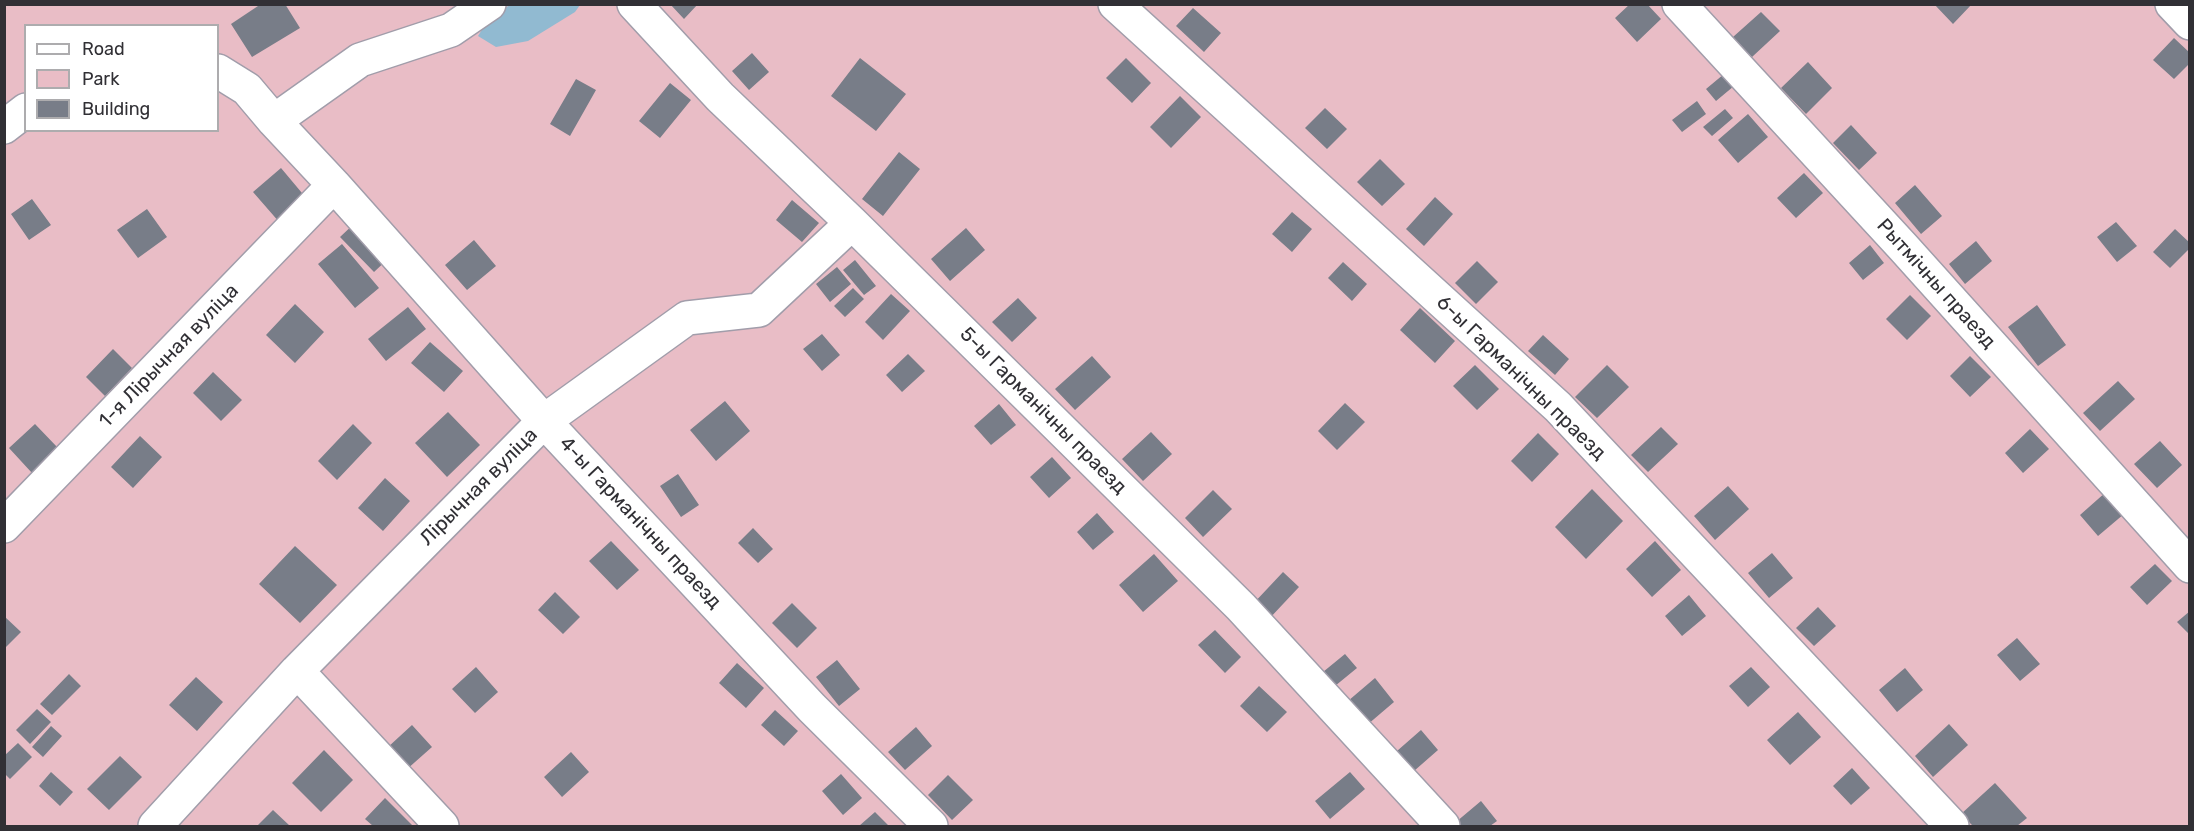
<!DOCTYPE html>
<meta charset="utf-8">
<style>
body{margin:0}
#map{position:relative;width:2194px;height:831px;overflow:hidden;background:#fcfbfe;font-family:Rubik,sans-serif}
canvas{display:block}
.frame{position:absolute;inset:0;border:6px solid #313035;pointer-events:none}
.legend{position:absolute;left:24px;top:24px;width:195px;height:108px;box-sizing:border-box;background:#fff;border:2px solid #adacae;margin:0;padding:8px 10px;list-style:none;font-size:18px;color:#313035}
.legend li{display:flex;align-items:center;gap:12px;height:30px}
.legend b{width:30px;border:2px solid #adacae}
</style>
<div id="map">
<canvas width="2194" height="831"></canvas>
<div class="frame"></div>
<ul class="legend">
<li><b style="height:8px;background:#fff"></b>Road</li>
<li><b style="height:16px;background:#e9bdc6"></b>Park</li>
<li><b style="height:16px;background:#787d88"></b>Building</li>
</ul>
</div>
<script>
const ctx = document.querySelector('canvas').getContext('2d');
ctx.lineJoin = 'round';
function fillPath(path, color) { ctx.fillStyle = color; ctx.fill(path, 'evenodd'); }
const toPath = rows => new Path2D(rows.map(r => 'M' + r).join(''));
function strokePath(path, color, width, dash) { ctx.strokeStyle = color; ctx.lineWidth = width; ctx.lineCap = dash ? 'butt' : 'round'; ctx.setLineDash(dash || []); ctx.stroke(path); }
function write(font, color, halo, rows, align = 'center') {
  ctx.font = font + ' Rubik,sans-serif'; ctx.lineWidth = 6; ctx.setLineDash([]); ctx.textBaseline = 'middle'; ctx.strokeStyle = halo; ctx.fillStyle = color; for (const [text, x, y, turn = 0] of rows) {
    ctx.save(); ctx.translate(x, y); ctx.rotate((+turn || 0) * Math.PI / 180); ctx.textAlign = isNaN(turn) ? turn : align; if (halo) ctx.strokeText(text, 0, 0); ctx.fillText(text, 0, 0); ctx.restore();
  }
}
const green = toPath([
 [5,5,2189,5,2189,826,5,826],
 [26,26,218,26,218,130,26,130]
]);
const water = toPath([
 [510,5,580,5,575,12,528,41,496,47,478,36,490,17]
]);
const building = toPath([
 [261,4,285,4,300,28,252,57,231,24],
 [670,4,698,4,684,19],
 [1630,4,1647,4,1661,19,1637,42,1615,18],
 [1934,4,1972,4,1953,24],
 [1193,8,1221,33,1204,52,1176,26],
 [1761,12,1780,31,1752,57,1733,37],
 [2174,38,2190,53,2190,63,2174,79,2153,60],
 [752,53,769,72,749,90,732,71],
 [860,58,906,94,876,131,831,96],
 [1126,58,1151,83,1132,103,1106,78],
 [1808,62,1832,88,1806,114,1781,88],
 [1724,74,1734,86,1716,101,1706,89],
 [576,79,596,90,570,136,550,124],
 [670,83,691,100,660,138,639,121],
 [1180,96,1201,117,1171,148,1150,127],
 [1697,101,1706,114,1682,132,1672,120],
 [1325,108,1347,129,1327,149,1305,128],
 [1725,109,1733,118,1712,136,1703,127],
 [1748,114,1768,137,1738,163,1718,140],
 [1851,125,1877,153,1859,170,1833,143],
 [899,152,920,169,883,216,862,199],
 [1380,159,1405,184,1382,206,1357,182],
 [281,168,307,199,280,223,253,192],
 [1804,173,1823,193,1796,218,1777,198],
 [1915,185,1942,216,1921,234,1895,203],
 [1435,197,1453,214,1424,246,1406,229],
 [32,199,51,225,29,240,11,214],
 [792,200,819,223,802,242,776,220],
 [147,209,167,237,138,258,117,230],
 [1292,212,1312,229,1292,252,1272,234],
 [356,222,390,257,374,272,340,237],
 [2116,222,2137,246,2117,262,2097,237],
 [966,228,985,250,950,281,931,259],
 [2175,229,2190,243,2190,248,2170,268,2153,252],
 [474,240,496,266,467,290,445,265],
 [1976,241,1992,261,1965,284,1949,264],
 [342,244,379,288,355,308,318,264],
 [1870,245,1884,263,1863,280,1849,263],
 [855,260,876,286,864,295,843,270],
 [1477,261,1498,282,1476,304,1455,283],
 [1343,262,1367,284,1352,301,1328,278],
 [837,267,851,284,830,302,816,284],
 [853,288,864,299,845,317,834,306],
 [891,294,910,311,883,340,865,322],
 [1910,295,1931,316,1907,340,1886,319],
 [1018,298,1037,318,1012,342,992,322],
 [295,304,324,332,295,363,266,335],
 [2037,305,2066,345,2038,366,2008,327],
 [408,307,426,329,386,361,368,339],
 [1420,308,1455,341,1435,363,1400,330],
 [822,334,840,355,822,371,803,349],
 [1543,335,1569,359,1555,375,1528,351],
 [430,342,463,371,444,392,411,363],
 [113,349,132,368,105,396,86,377],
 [908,354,925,371,902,392,886,375],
 [1092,356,1111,377,1075,410,1055,389],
 [1970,356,1991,377,1970,397,1950,376],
 [1475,365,1499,389,1477,410,1453,386],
 [1607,365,1629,387,1597,418,1575,397],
 [213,372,242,400,221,421,193,393],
 [2118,381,2135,399,2100,431,2083,413],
 [725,401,750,431,716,461,690,430],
 [1345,403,1365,422,1337,450,1318,431],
 [999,404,1016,425,991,445,974,426],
 [448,412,480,445,447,477,415,443],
 [35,424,58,448,32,473,9,448],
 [353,424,372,443,337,480,318,461],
 [1661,427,1678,444,1648,472,1631,455],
 [2030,429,2049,449,2023,473,2005,453],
 [1151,432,1172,454,1143,481,1122,459],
 [1538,433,1559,454,1532,482,1511,461],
 [140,436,162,457,133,488,111,467],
 [2160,441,2182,465,2157,488,2134,464],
 [1052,457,1071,478,1049,498,1030,477],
 [678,474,699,505,681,517,660,486],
 [385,478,410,501,383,531,358,508],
 [1728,486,1749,509,1715,540,1694,516],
 [1592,489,1623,521,1586,559,1555,527],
 [1213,490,1232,509,1203,537,1185,518],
 [2106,492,2124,514,2098,536,2080,515],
 [1097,513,1114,532,1093,550,1077,532],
 [753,528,773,549,758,563,738,543],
 [611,541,639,570,617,590,589,561],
 [1655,541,1681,570,1652,597,1626,569],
 [295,546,337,585,300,623,259,584],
 [1772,553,1793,578,1769,598,1748,573],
 [1154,554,1178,581,1143,612,1119,585],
 [2155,564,2172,581,2147,605,2130,587],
 [1283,572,1299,587,1268,620,1252,605],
 [555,592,580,617,563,634,538,610],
 [1689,595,1706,616,1682,636,1665,616],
 [792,603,817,628,797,648,772,623],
 [1818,607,1836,626,1814,646,1796,628],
 [2190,611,2190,635,2177,622],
 [4,616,21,632,4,649],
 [1215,630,1241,657,1225,673,1198,645],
 [2017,638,2040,664,2020,681,1997,655],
 [1345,654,1357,668,1335,686,1323,672],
 [837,660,860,689,839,706,816,677],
 [737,663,764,688,746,708,719,683],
 [476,667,498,692,475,713,452,689],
 [1751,667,1770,687,1748,707,1729,686],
 [1905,668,1923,690,1897,712,1879,690],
 [69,674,81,686,52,715,40,704],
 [196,677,223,702,197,731,169,705],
 [1375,678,1394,702,1367,725,1348,701],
 [1259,686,1287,712,1267,732,1240,706],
 [37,709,51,722,30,744,16,730],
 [775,710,798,731,784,746,761,725],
 [1798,712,1821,737,1790,765,1767,740],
 [1949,724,1968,745,1933,777,1915,756],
 [412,725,432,747,406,770,387,748],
 [51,726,62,736,43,757,32,747],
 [916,727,932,746,905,770,888,752],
 [1421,730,1438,750,1414,771,1397,751],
 [18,743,32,757,10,779,4,773,4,756],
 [324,750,353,780,321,812,292,783],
 [571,752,589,772,562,797,544,777],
 [120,756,142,777,109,810,87,789],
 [1852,768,1870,788,1851,805,1833,786],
 [51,772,73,792,60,806,39,786],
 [1350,772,1365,789,1330,819,1315,801],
 [841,774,862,798,843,815,822,791],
 [948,775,973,800,952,820,928,795],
 [1995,783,2027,818,2017,826,1973,826,1961,814],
 [385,798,412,825,411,826,373,826,365,819],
 [1481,801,1497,821,1490,826,1460,826,1456,822],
 [273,810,290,826,257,826],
 [875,812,889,826,859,826]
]);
const minor = toPath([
 [634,4,720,97,852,223,1241,607,1443,826],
 [1115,4,1558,407,1952,826],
 [1679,4,1903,247,2190,566],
 [2172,4,2190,23],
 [218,71,247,89,274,121,334,185,544,421,812,708,931,826],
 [274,121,360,60,451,30,489,4],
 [4,127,26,110],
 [4,526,334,185],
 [297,671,442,826],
 [155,826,297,671,544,421,687,318,759,310,852,223]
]);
const streetNames = [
 ["Рытмічны праезд",1936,284,48],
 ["1-я Лірычная вуліца",169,356,-46],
 ["6-ы Гарманічны праезд",1521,378,44],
 ["5-ы Гарманічны праезд",1043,411,45],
 ["Лірычная вуліца",479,487,-45],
 ["4-ы Гарманічны праезд",640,523,47]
];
fillPath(green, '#e9bdc6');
fillPath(water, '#91bad1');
fillPath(building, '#787d88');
strokePath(minor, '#a19daa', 36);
strokePath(minor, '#fff', 33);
write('20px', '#313035', '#fff', streetNames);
</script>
